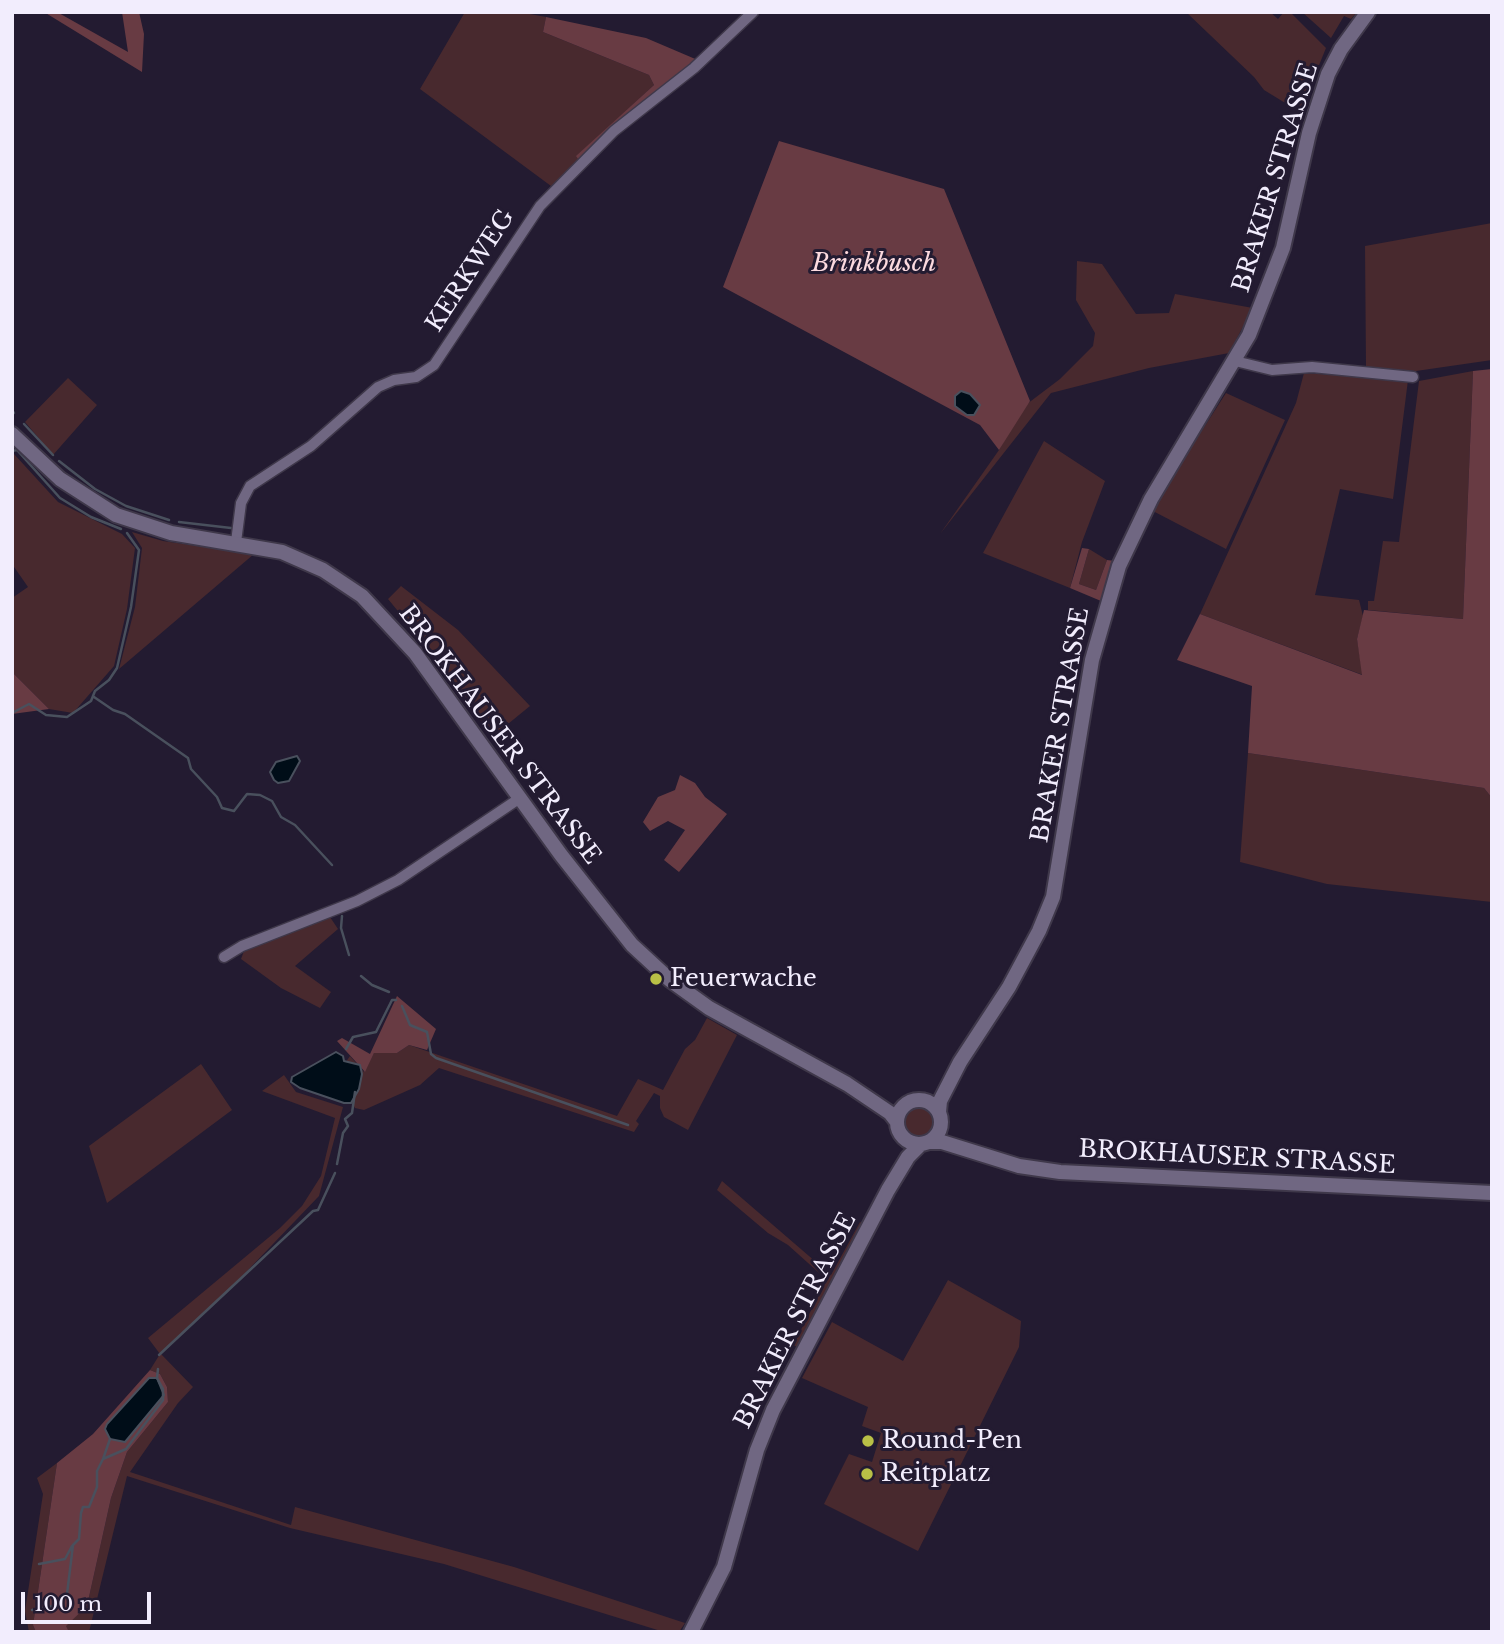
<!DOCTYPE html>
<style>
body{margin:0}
#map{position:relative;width:1504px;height:1644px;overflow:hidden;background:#231b31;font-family:"Libre Baskerville",serif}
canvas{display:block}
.frame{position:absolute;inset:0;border:14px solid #f2edfd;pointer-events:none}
.scale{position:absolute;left:21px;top:1592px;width:130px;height:32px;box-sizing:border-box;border:4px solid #f2edfd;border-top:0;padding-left:9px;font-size:21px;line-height:24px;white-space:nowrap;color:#f2edfd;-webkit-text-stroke:5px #231b31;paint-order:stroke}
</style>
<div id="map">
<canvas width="1504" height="1644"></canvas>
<div class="frame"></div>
<div class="scale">100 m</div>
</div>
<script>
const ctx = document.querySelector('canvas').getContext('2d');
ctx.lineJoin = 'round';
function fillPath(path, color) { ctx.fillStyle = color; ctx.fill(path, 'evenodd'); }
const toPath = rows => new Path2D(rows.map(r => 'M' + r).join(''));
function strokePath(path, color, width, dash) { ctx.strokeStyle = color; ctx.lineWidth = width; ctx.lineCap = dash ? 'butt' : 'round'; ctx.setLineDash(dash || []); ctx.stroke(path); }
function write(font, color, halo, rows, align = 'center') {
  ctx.font = font + ' "Libre Baskerville",serif'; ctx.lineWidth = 6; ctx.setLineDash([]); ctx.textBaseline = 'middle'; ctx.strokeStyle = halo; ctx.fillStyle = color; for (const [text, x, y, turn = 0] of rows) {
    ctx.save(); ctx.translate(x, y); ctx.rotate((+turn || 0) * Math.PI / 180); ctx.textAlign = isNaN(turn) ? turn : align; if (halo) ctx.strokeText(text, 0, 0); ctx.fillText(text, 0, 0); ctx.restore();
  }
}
const green = toPath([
 [465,12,519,12,546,17,543,32,649,75,654,85,577,156,579,160,551,186,420,89],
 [1186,12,1270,12,1278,19,1284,12,1290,12,1326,48,1300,112,1264,90,1254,77],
 [1302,12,1357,12,1351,19,1344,16,1331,38],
 [1492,223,1492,360,1416,371,1366,367,1365,246],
 [1077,261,1102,264,1136,314,1169,313,1175,294,1253,308,1229,353,1149,368,1051,393,940,534,999,450,1023,407,1060,379,1093,346,1095,333,1076,300],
 [1473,371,1463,619,1368,610,1368,601,1374,601,1383,541,1399,542,1419,381],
 [1304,373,1408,380,1393,499,1340,489,1315,595,1359,600,1363,616,1357,639,1363,675,1200,614,1296,403],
 [68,378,97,405,53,455,25,422],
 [1226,393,1285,420,1226,549,1151,510],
 [1044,441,1105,481,1082,542,1070,588,983,553],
 [14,454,58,502,122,534,135,548,127,609,114,666,73,713,49,709,12,672,12,598,28,587,12,564],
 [132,532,163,541,254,554,119,669,135,607,142,548],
 [1089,549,1107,560,1096,590,1079,584],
 [401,586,458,630,530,706,492,737,434,655,388,599],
 [1248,753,1484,788,1492,798,1492,902,1327,884,1240,862],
 [330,917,338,929,295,966,331,992,320,1008,281,988,241,959,244,951],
 [707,1018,737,1035,688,1130,664,1117,660,1108,660,1096,654,1093,636,1121,639,1124,634,1132,439,1068,420,1085,364,1110,355,1108,349,1097,343,1066,350,1056,364,1072,374,1053,397,1053,409,1045,617,1116,638,1079,663,1090,685,1049,695,1040],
 [201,1064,232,1110,107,1203,89,1146],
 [284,1075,296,1092,343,1107,319,1196,226,1293,161,1354,193,1387,178,1403,130,1472,291,1525,295,1507,514,1567,685,1623,679,1632,664,1632,444,1564,290,1528,127,1476,89,1632,69,1632,65,1626,87,1606,111,1498,127,1452,168,1402,167,1387,160,1374,150,1370,160,1354,148,1338,280,1228,302,1206,321,1176,335,1118,262,1091],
 '903 1123a16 16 0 1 1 32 0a16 16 0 1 1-32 0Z',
 [722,1181,831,1275,860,1222,865,1225,799,1348,793,1345,827,1280,788,1245,768,1233,717,1190],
 [948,1280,1021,1321,1019,1347,918,1551,824,1504,849,1454,872,1462,881,1433,862,1426,868,1407,802,1378,832,1322,903,1361],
 [57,1463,33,1625,36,1632,29,1632,25,1611,43,1494,37,1478]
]);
const forest = toPath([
 [44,12,57,12,128,52,122,12,139,12,144,34,142,72],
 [546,17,646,38,700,61,583,166,576,156,654,85,649,75,543,32],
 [779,141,944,189,1030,401,999,450,980,425,723,287],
 [1492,369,1492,798,1484,788,1248,753,1252,686,1177,660,1200,614,1362,675,1357,639,1364,610,1463,619,1473,371],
 [1082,548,1089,549,1079,584,1096,590,1107,560,1115,561,1101,601,1070,588],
 [12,672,49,709,12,714],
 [680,775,695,783,705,797,727,814,679,872,664,860,685,830,668,821,650,831,643,822,658,797,675,790],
 [397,996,436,1029,427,1050,409,1045,397,1053,374,1053,365,1072,337,1041,342,1038,370,1054],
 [150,1370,160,1374,167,1387,168,1402,127,1452,111,1498,87,1606,66,1626,69,1632,36,1632,33,1625,57,1463,93,1434]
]);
const water = toPath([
 [961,391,970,394,980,405,974,415,967,415,955,406,955,396,961,391],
 [297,756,300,761,289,781,278,783,274,780,270,772,276,762,297,756],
 [336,1052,343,1056,344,1061,360,1065,362,1074,359,1089,351,1103,344,1103,300,1088,291,1082,292,1077,336,1052],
 [149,1378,157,1378,164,1395,125,1442,110,1439,105,1429,107,1424,149,1378]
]);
const stream = toPath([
 [12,410,14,413],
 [24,424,53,455],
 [12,451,17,450,60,498,91,517,121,529],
 [59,461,95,489,126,506,169,520],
 [179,522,231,528],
 [94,697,113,710,125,714,188,758,191,769,217,797,222,808,234,811,247,794,260,795,272,801,281,817,295,825,332,865],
 [12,713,29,704,46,715,67,717,91,701,95,691,109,680,117,668,131,607,139,550,127,533],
 [342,916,341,928,349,955],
 [361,976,372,985,389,992],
 [402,1006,410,1025,427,1032,431,1054,436,1058,628,1125],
 [346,1049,353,1037,376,1032,392,1000,396,1000],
 [337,1164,343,1133,348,1126,345,1119,352,1113,355,1092],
 [159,1355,313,1211,318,1210,335,1173],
 [103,1459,110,1439],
 [39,1564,65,1559,72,1546],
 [32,1610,59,1605,67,1594,73,1545,79,1539,81,1513,83,1507,89,1507,97,1487,97,1471,103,1459,126,1449,163,1400,163,1389,157,1378,158,1369]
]);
const street = toPath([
 [1235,361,1272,370,1312,367,1413,377],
 [236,542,241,503,250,486,311,446,378,387,394,380,416,377,434,365,540,206,614,131,694,68,753,12],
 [224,957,242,946,357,901,398,880,520,798]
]);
const secondary = toPath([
 [12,434,60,479,116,515,171,533,282,552,323,570,362,596,415,653,561,855,632,945,670,980,709,1008,847,1084,890,1113,897,1122],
 '897 1122a22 22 0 1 1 44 0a22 22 0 1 1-44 0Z',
 [939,1112,940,1101,960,1062,1009,987,1039,931,1053,897,1092,660,1119,566,1151,499,1249,335,1283,248,1309,133,1328,74,1341,49,1368,12],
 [930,1142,942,1142,1019,1166,1060,1172,1492,1193],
 [691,1632,724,1567,757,1450,773,1410,888,1190,908,1157,920,1145]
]);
const markers = [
 [656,979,7,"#b9c046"],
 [868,1441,7,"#b9c046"],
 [867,1474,7,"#b9c046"]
];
const streetNames = [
 ["BRAKER STRASSE",1276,178,-73],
 ["KERKWEG",471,271,-57],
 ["BRAKER STRASSE",1061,725,-80],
 ["BROKHAUSER STRASSE",499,735,53],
 ["BROKHAUSER STRASSE",1237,1158,3],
 ["BRAKER STRASSE",796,1321,-63]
];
const parkNames = [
 ["Brinkbusch",874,264]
];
const poiNames = [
 ["Feuerwache",670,979],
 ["Round-Pen",882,1441],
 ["Reitplatz",881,1474]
];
fillPath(green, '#48292e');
fillPath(forest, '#683b43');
fillPath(water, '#000d18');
strokePath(water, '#49505d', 2);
strokePath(stream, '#49505d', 2.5);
strokePath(street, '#3f384a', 13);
strokePath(secondary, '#3f384a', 18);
strokePath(street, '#706782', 10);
strokePath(secondary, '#706782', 14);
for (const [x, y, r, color] of markers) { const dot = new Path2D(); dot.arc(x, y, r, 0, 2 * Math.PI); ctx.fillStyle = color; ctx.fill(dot); strokePath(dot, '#231b31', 2.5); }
write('24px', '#f2edfd', '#231b31', streetNames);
write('italic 24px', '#fcdadf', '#231b31', parkNames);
write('24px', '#f2edfd', '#231b31', poiNames, 'left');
</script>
